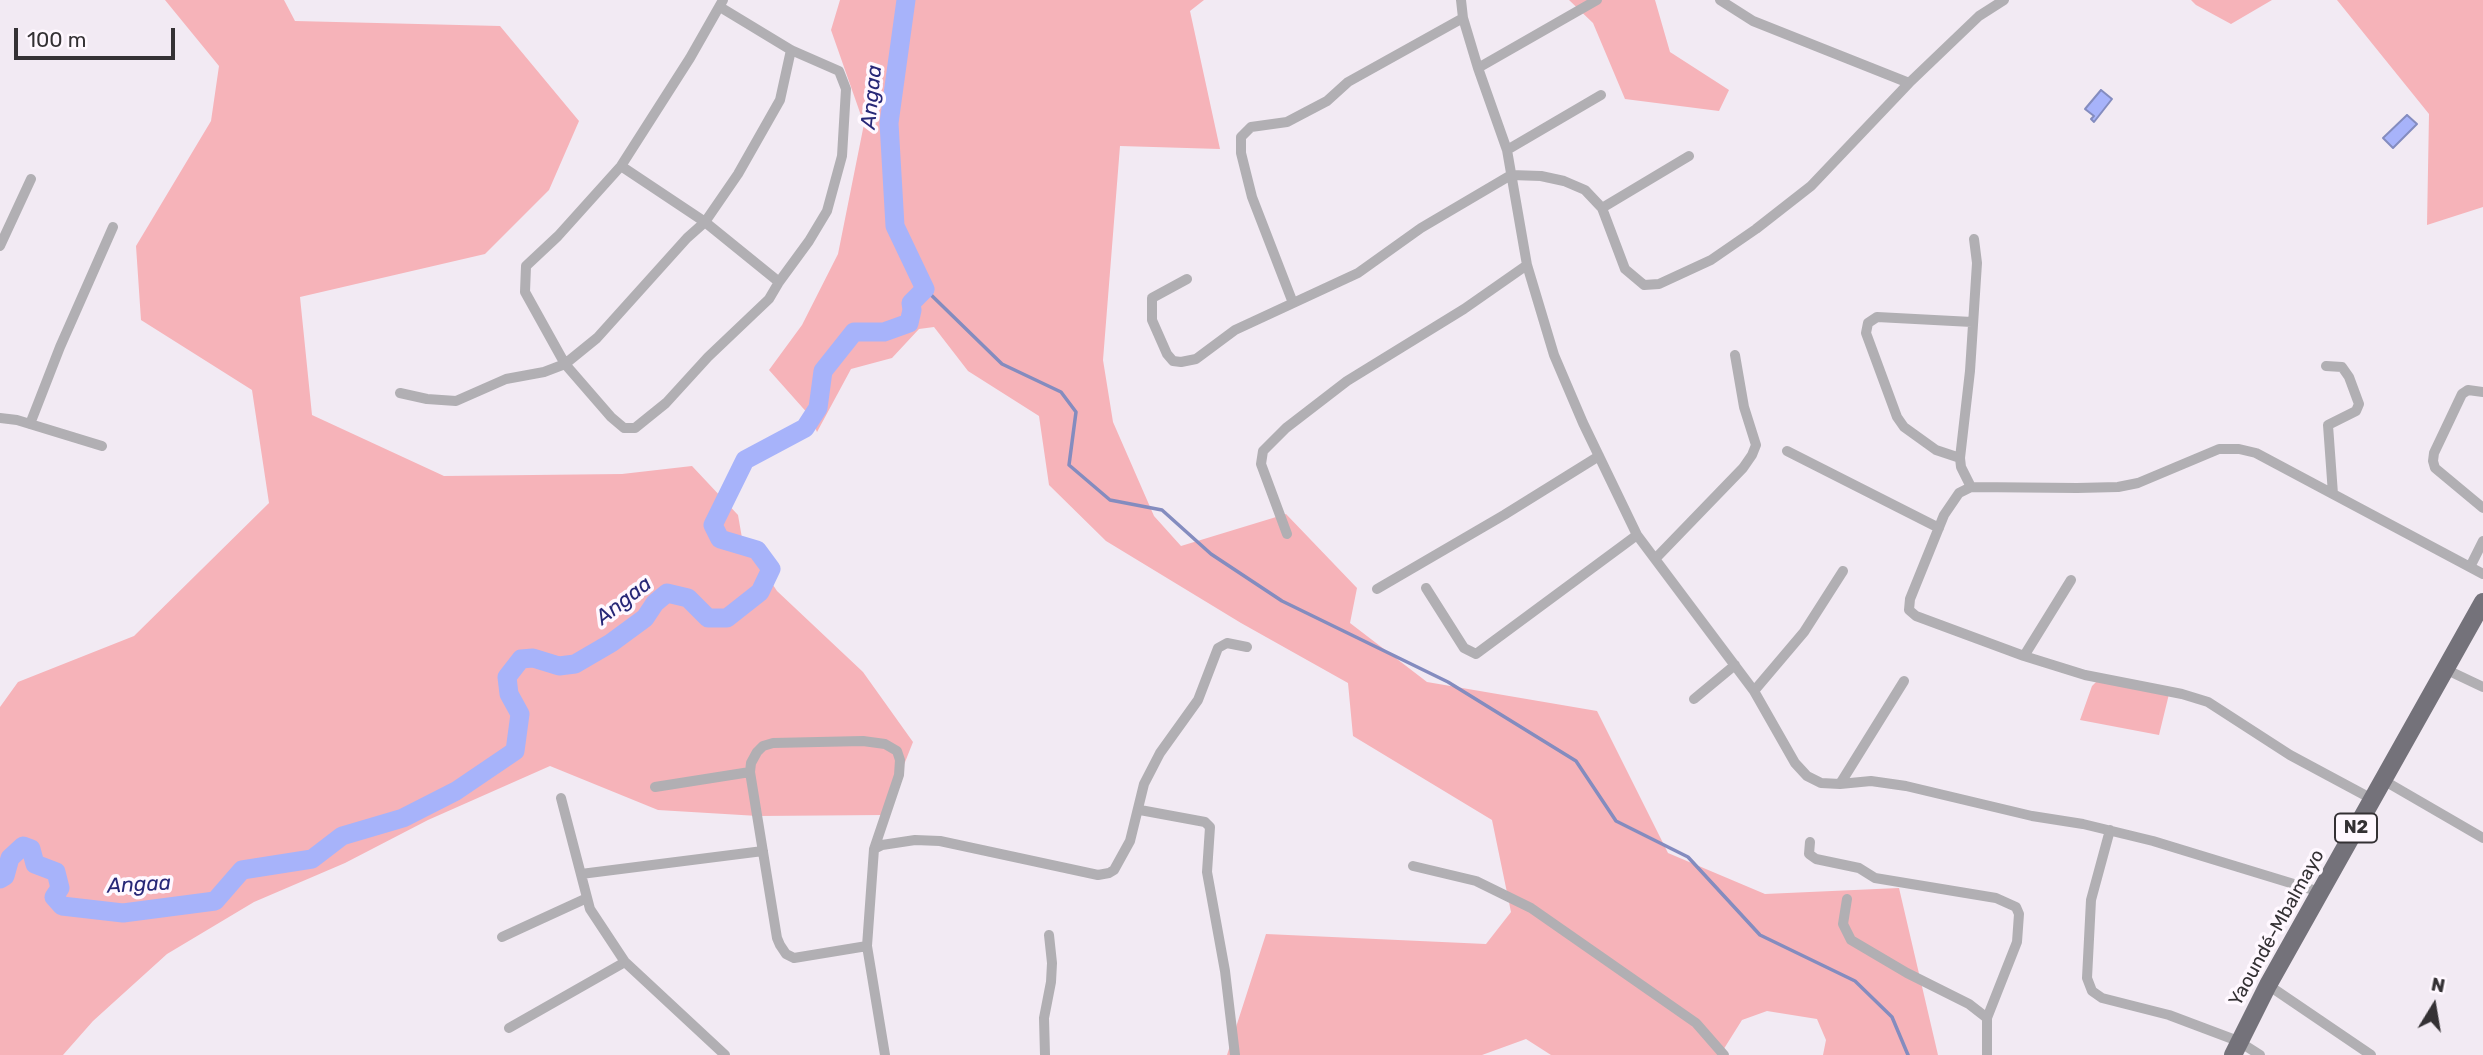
<!DOCTYPE html>
<meta charset="utf-8">
<style>
body{margin:0}
#map{position:relative;width:2483px;height:1055px;overflow:hidden;background:#f2eaf3;font-family:Rubik,sans-serif}
canvas{display:block}
.north{position:absolute;left:2399px;top:971px;width:70px;height:70px;-webkit-text-stroke:5px #fff8ff;paint-order:stroke;rotate:11deg;font-size:19px;font-weight:700;line-height:28px;text-align:center;color:#343134}
.north::after{content:'';display:block;margin:auto;width:24px;height:32px;background:#343134;clip-path:polygon(50% 0,100% 100%,50% 72%,0 100%)}
.scale{position:absolute;left:14px;top:28px;width:161px;height:32px;box-sizing:border-box;border:4px solid #343134;border-top:0;padding-left:9px;font-size:21px;line-height:24px;white-space:nowrap;color:#343134;-webkit-text-stroke:5px #fff8ff;paint-order:stroke}
</style>
<div id="map">
<canvas width="2483" height="1055"></canvas>
<div class="north">N</div>
<div class="scale">100 m</div>
</div>
<script>
const ctx = document.querySelector('canvas').getContext('2d');
ctx.lineJoin = 'round';
function fillPath(path, color) { ctx.fillStyle = color; ctx.fill(path, 'evenodd'); }
const toPath = rows => new Path2D(rows.map(r => 'M' + r).join(''));
function strokePath(path, color, width, dash) { ctx.strokeStyle = color; ctx.lineWidth = width; ctx.lineCap = dash ? 'butt' : 'round'; ctx.setLineDash(dash || []); ctx.stroke(path); }
function write(font, color, halo, rows, align = 'center') {
  ctx.font = font + ' Rubik,sans-serif'; ctx.lineWidth = 7; ctx.setLineDash([]); ctx.textBaseline = 'middle'; ctx.strokeStyle = halo; ctx.fillStyle = color; for (const [text, x, y, turn = 0] of rows) {
    ctx.save(); ctx.translate(x, y); ctx.rotate((+turn || 0) * Math.PI / 180); ctx.textAlign = isNaN(turn) ? turn : align; if (halo) ctx.strokeText(text, 0, 0); ctx.fillText(text, 0, 0); ctx.restore();
  }
}
const green = toPath([
 [165,0,284,0,295,21,500,26,579,121,549,190,485,254,300,297,312,415,444,476,622,474,692,466,738,515,742,538,777,591,863,672,913,742,884,815,758,816,658,810,550,766,428,820,345,863,254,902,167,954,93,1021,63,1055,0,1055,0,707,18,682,134,636,269,503,252,390,141,320,136,246,211,121,219,66],
 [840,0,1204,0,1190,11,1220,149,1120,146,1103,360,1113,422,1154,516,1181,546,1286,514,1357,588,1350,623,1427,682,1597,711,1668,853,1765,894,1899,888,1938,1055,1823,1055,1826,1040,1817,1019,1767,1011,1742,1020,1720,1055,1551,1055,1526,1039,1482,1055,1227,1055,1266,934,1486,944,1511,912,1492,820,1353,736,1348,683,1241,623,1106,541,1049,485,1039,416,968,371,934,327,919,329,892,358,851,369,817,432,810,416,769,370,802,325,838,254,864,124,831,30],
 [1569,0,1655,0,1670,52,1729,90,1719,111,1625,99,1593,23],
 [2191,0,2272,0,2231,24,2196,5],
 [2337,0,2483,0,2483,207,2427,225,2429,114],
 [2098,680,2169,694,2159,735,2080,720,2092,686]
]);
const water = toPath([
 [2101,90,2112,99,2094,122,2091,119,2094,116,2085,109,2101,90],
 [2407,115,2417,124,2393,148,2383,138,2407,115]
]);
const stream = toPath([
 [925,289,1002,364,1061,392,1076,412,1069,465,1110,500,1162,510,1211,554,1282,601,1448,682,1576,761,1616,821,1688,857,1760,935,1855,981,1892,1017,1908,1055]
]);
const river = toPath([
 [0,879,5,876,10,858,23,846,31,849,35,864,56,872,60,888,54,897,62,906,123,913,215,901,242,870,312,859,342,836,403,818,456,791,515,751,520,714,509,694,507,677,521,659,533,658,559,666,575,664,611,643,645,618,655,603,667,593,688,598,708,618,727,618,760,592,771,569,757,550,720,539,713,525,745,460,805,428,818,408,823,371,854,332,884,332,909,323,912,310,911,303,925,289,895,226,889,123,906,0]
]);
const minor = toPath([
 [1461,0,1463,18,1478,68,1507,150,1527,265,1554,355,1583,423,1637,535,1754,691,1795,763,1807,776,1821,783,1840,784,1871,781,1906,786,2032,816,2083,824,2153,841,2320,892],
 [1720,0,1753,21,1909,83],
 [720,7,791,50,839,71,846,89,842,156,827,211,809,241,779,282,769,299,708,357,666,403,635,428,624,428,611,417,565,364,525,292,526,266,558,236,621,166,690,58,723,0],
 [1478,68,1597,0],
 [1507,150,1601,95],
 [621,166,705,222,779,282],
 [1602,208,1689,156],
 [0,246,31,179],
 [1187,279,1152,298,1152,320,1167,354,1173,361,1181,362,1196,359,1235,330,1358,273,1421,228,1511,175,1541,176,1564,181,1585,190,1602,208,1625,269,1644,285,1659,284,1711,260,1756,229,1811,186,1909,83,1979,16,2004,0],
 [1293,303,1252,197,1241,153,1241,137,1251,127,1287,122,1306,112,1327,101,1348,82,1463,18],
 [2326,366,2342,367,2349,377,2359,404,2356,411,2328,425,2333,494],
 [2483,392,2468,390,2462,394,2434,453,2433,461,2435,468,2483,508],
 [400,393,427,399,456,401,506,379,544,372,565,364,597,338,687,238,705,222,738,174,780,100,791,50],
 [0,418,17,420,102,446],
 [30,424,60,347,113,227],
 [1787,451,1939,528],
 [1960,458,1936,450,1904,427,1897,417,1866,333,1868,323,1877,317,1972,322],
 [1971,487,1961,467,1960,458,1970,371,1977,263,1974,239],
 [1287,534,1261,464,1263,451,1286,428,1347,381,1464,309,1527,265],
 [1656,558,1743,468,1752,455,1756,445,1744,407,1735,355],
 [2470,567,2483,541],
 [1426,588,1464,648,1476,654,1637,535],
 [1377,589,1504,515,1599,456],
 [2024,656,2071,580],
 [2445,669,2483,687],
 [1754,691,1804,632,1843,571],
 [1694,699,1735,665],
 [2383,780,2483,838],
 [1840,784,1904,681],
 [655,787,750,772],
 [561,798,590,909,625,962,725,1055],
 [2372,799,2290,755,2208,702,2182,694,2085,675,2024,656,1916,616,1909,610,1910,599,1944,515,1959,493,1971,487,2077,488,2118,487,2138,483,2219,449,2239,449,2256,453,2483,574],
 [1140,810,1205,822,1210,827,1207,872,1225,971,1235,1055],
 [2110,830,2091,900,2087,978,2092,991,2102,998,2169,1015,2238,1041,2260,1055],
 [1810,842,1809,854,1816,859,1859,868,1875,878,1996,898,2016,907,2019,914,2017,942,1987,1018],
 [1413,866,1476,881,1531,908,1696,1023,1724,1055],
 [581,874,763,851],
 [1847,899,1843,924,1851,940,1907,973,1969,1004,1987,1018,1987,1055],
 [502,937,587,898],
 [867,946,794,958,786,954,780,945,777,938,750,772,751,763,757,752,763,746,773,743,863,741,885,744,897,751,900,760,899,775,874,849],
 [2268,985,2371,1055],
 [509,1028,625,962],
 [885,1055,867,946,874,849,882,845,915,840,940,841,1098,875,1109,873,1114,870,1130,841,1144,784,1160,753,1198,700,1218,648,1227,643,1247,647],
 [1045,1055,1044,1018,1051,982,1052,963,1049,935]
]);
const trunk = toPath([
 [2233,1055,2268,985,2483,602]
]);
const shields = [
 [2356,828,42]
];
const shieldNames = [
 ["N2",2356,828]
];
const streetNames = [
 ["Yaoundé-Mbalmayo",2277,928,-61]
];
const waterNames = [
 ["Angaa",872,97,-84],
 ["Angaa",624,601,-38],
 ["Angaa",139,885,-3]
];
fillPath(green, '#f6b3b9');
fillPath(water, '#a7b3fa');
strokePath(water, '#848cbf', 2);
strokePath(stream, '#848cbf', 3.5);
strokePath(river, '#a7b3fa', 19);
strokePath(minor, '#b1afb3', 10);
strokePath(trunk, '#74727a', 18);
for (const [x, y, w] of shields) { const box = new Path2D(); box.roundRect(x - w / 2, y - 14.5, w, 29, 5); ctx.fillStyle = '#fff8ff'; ctx.fill(box); strokePath(box, '#343134', 2); }
write('bold 18px', '#343134', null, shieldNames);
write('19px', '#343134', '#fff8ff', streetNames);
write('italic 21px', '#272777', '#fff8ff', waterNames);
</script>
